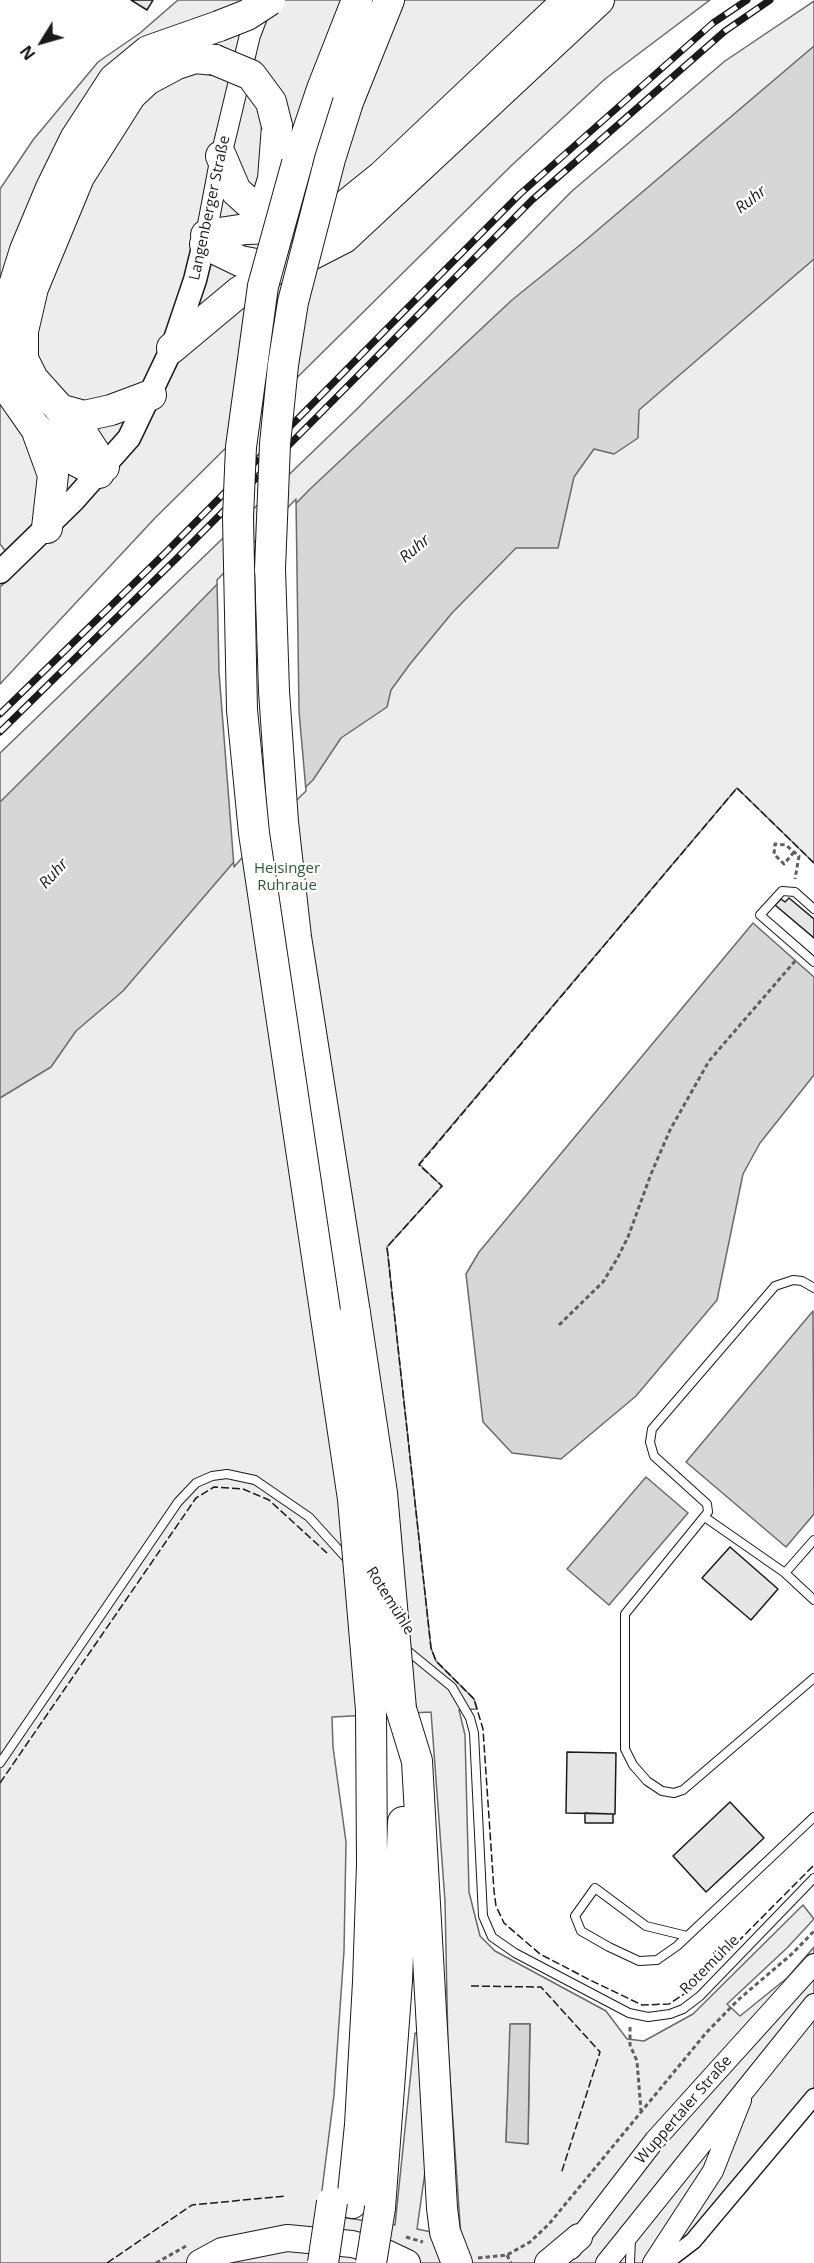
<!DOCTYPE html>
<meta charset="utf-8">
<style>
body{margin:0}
#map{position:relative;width:814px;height:2263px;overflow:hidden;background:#fff;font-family:"Open Sans",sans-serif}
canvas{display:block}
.north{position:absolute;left:12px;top:12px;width:60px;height:60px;-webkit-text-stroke:4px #fff;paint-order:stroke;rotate:233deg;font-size:16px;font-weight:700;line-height:24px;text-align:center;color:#1a1a1a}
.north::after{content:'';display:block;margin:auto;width:21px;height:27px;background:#1a1a1a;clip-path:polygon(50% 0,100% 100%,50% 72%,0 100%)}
</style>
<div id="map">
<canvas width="814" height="2263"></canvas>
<div class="north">N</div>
</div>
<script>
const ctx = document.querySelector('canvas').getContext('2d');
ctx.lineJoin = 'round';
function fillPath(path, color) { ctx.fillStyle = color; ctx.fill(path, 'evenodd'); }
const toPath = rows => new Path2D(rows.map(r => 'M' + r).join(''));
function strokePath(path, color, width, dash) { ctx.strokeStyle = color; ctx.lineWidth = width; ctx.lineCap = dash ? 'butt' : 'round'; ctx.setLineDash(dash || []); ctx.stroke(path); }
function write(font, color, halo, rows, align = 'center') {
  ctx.font = font + ' "Open Sans",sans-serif'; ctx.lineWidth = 4.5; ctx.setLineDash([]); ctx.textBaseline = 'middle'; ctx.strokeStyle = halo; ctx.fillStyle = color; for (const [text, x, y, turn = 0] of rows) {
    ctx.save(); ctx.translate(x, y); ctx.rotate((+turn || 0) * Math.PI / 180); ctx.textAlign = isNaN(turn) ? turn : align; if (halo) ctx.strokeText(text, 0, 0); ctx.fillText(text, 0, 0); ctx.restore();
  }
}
const built = toPath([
 [178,0,710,0,605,79,512,165,155,518,0,684,0,587,19,569,0,544,0,189,33,140,98,62,140,33,178,0],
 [814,1,814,863,737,788,419,1164,442,1186,387,1247,431,1648,436,1661,474,1699,477,1709,459,1710,465,1735,469,1892,480,1936,495,1951,606,2011,627,2039,644,2041,693,2014,803,1905,814,1919,787,1948,727,2004,740,2016,787,1978,814,1947,814,2106,744,2194,650,2263,0,2263,0,753,356,410,572,191,725,61,814,1],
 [431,1712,445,1901,448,2049,461,2238,417,2229,425,2172,423,2035,415,2033,395,2225,319,2214,334,2095,344,1951,346,1842,333,1747,332,1717,431,1712],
 [511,2024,530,2024,528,2144,506,2141,511,2024]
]);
const water = toPath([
 [814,46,814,259,639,410,638,438,614,454,594,449,574,477,558,548,516,548,452,613,410,664,391,690,387,707,341,738,313,780,263,828,123,991,76,1031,51,1067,0,1098,0,802,152,651,310,489,512,300,580,245,814,46],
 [753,923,814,977,814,1075,760,1143,743,1174,717,1300,636,1396,561,1459,512,1453,483,1422,466,1274,479,1252,753,923],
 [813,1311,814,1514,786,1547,686,1462,813,1311],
 [646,1477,688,1513,609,1605,567,1569,646,1477],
 [510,2024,530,2024,528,2144,506,2142,510,2024]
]);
const pier = toPath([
 [296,499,299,711,306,791,266,830,234,867,219,672,217,580,296,499]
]);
const building = toPath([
 [131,0,153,0,147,10,131,0],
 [789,898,814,919,814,938,775,905,781,899,785,902,789,898],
 [730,1547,778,1589,751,1620,702,1578,730,1547],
 [567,1752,616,1753,615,1814,566,1813,567,1752],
 [730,1802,764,1838,706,1892,673,1856,730,1802],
 [585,1813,613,1814,613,1823,585,1823,585,1813]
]);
const path = toPath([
 [794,852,784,864,774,854,775,844,786,845,794,852,799,856,795,879],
 [559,1325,603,1282,617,1259,628,1237,651,1174,670,1130,709,1061,795,961],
 [630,2027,630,2045,637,2061,641,2111],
 [406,2237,423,2242],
 [507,2255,511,2263],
 [478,2258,507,2255,530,2242,549,2224,706,2033,738,2000,793,1953,814,1931],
 [156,2263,186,2246]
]);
const service = toPath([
 [814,909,795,892,782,891,760,915,814,962],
 [814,1288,802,1281,793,1280,775,1286,652,1429,650,1442,654,1456,707,1504,708,1512,625,1614,625,1749,633,1765,647,1781,662,1791,674,1793,683,1790,814,1678],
 [706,1518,785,1573],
 [814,1540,785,1573,814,1600],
 [403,1647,452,1687,470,1718,474,1733,483,1916,492,1937,515,1953,629,2013,648,2017,670,2014,683,2009,700,1996,814,1878],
 [0,1763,178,1502,196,1483,212,1476,227,1474,255,1480,309,1517,348,1560],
 [687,1936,646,1926,595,1888,575,1916,581,1931,609,1947,639,1961,657,1960,677,1946,814,1817],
 [630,2263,631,2239]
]);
const minor = toPath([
 [664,2263,693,2241,814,2097]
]);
const tertiary = toPath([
 [206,235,221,156,250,35,262,4],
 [571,2249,655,2140,814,1964],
 [606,2263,814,2004],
 [653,2263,713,2171,741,2100]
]);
const secondary = toPath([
 [0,572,74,500,129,438,172,348,195,280,206,235]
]);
const primary = toPath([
 [200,2263,222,2251,287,2238,352,2244,386,2253,407,2263],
 [548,2263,579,2237]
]);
const motorway = toPath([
 [348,102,389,0],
 [221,156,236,191,277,228],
 [297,163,322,89,357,0],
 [266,202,273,179,277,126],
 [206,235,246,229,277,228,317,220,341,209,382,176,568,0],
 [205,244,240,261,277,268,303,259,344,238,599,0],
 [172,348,239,292,277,268],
 [62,410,84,416,111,410,151,395],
 [38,434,53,475,47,528],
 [104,467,84,436,33,379,23,359,23,331,33,288,79,177,131,95,147,80,177,64,195,58,215,60],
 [99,473,63,454,34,426,13,396,4,378,0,345,4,317,25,250,51,188,75,139,114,79,148,51,219,26],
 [270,569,274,691,283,822,296,937,355,1313],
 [401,1709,417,1761,442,2208,445,2232,457,2263],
 [352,2203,360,2125,368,1982,372,1864,371,1710],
 [380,2208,397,1981,403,1822]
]);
const rail = toPath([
 [0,714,166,552,520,194,713,23,747,0],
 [0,732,175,560,532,200,725,31,770,0]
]);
const motorwayBridge = toPath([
 [219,26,247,15,270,0],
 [215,60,251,75,271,102,277,126],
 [297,163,263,286,241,447,238,517,242,710,254,833,353,1499,371,1710],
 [270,569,275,444,283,365,293,302,330,159,348,102],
 [355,1313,382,1493,401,1709],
 [323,2263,332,2202],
 [371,2263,380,2208]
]);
const fence = toPath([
 [814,863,737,788,419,1165,442,1186,387,1247,431,1648,436,1661,474,1699,483,1729,494,1891,496,1906,504,1923,540,1954,590,1980,642,2005,669,2004,690,1990,814,1865],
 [0,1783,196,1498,214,1487,243,1489,269,1500,328,1554],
 [471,1986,541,1987,600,2052,561,2174],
 [107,2263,192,2205,285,2196]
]);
const streetNames = [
 ["Langenberger Straße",210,208,-78],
 ["Rotemühle",390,1601,58],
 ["Rotemühle",710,1965,-45],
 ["Wuppertaler Straße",684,2110,-49]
];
const parkNames = [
 ["Heisinger",287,869],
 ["Ruhraue",287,886]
];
const waterNames = [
 ["Ruhr",751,200,-38],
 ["Ruhr",415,549,-40],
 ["Ruhr",54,874,-47]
];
fillPath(built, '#ededed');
strokePath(built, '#6a6a6a', 1.5);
fillPath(water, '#d7d7d7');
strokePath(water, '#6a6a6a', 1.5);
fillPath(pier, '#fff');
strokePath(pier, '#6a6a6a', 1.5);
fillPath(building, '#e6e6e6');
strokePath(building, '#1a1a1a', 1.5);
strokePath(service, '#1a1a1a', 10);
strokePath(minor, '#1a1a1a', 19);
strokePath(tertiary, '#1a1a1a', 22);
strokePath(secondary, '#1a1a1a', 25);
strokePath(primary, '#1a1a1a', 28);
strokePath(motorway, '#1a1a1a', 32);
strokePath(path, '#5f5f5f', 3, [4.5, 3]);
strokePath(service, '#fff', 8);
strokePath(minor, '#fff', 16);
strokePath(tertiary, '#fff', 20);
strokePath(secondary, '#fff', 22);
strokePath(primary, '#fff', 26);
strokePath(motorway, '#fff', 30);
strokePath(rail, '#1a1a1a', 7);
strokePath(rail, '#fff', 4.5, [14]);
strokePath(motorwayBridge, '#1a1a1a', 32, []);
strokePath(motorwayBridge, '#fff', 30);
strokePath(fence, '#1a1a1a', 1.5, [8, 3]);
write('15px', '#1a1a1a', '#fff', streetNames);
write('15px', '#2b5a34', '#fff', parkNames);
write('italic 16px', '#1a1a1a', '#fff', waterNames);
</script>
